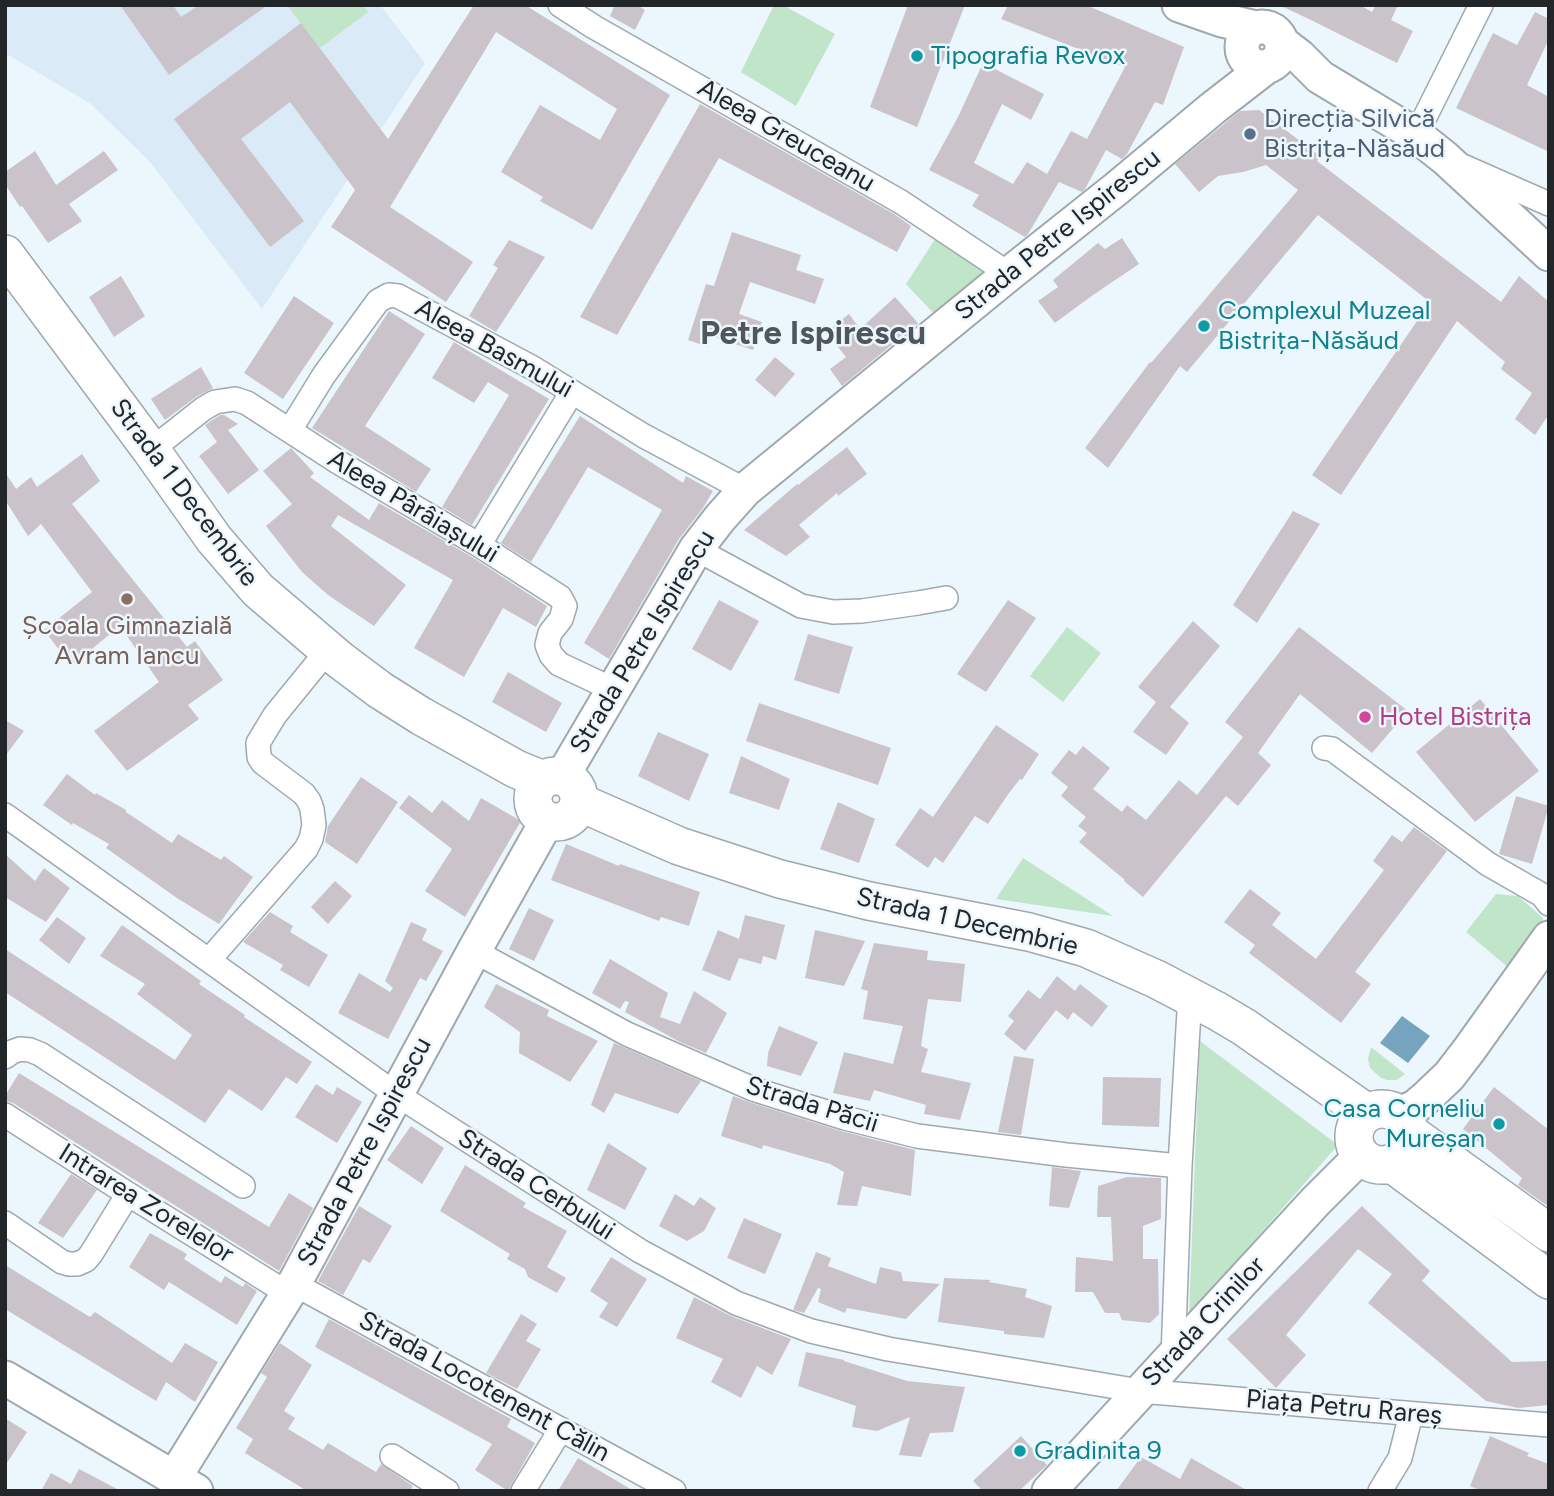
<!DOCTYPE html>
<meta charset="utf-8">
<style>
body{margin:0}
#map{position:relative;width:1554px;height:1496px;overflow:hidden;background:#ecf6fd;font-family:Figtree,sans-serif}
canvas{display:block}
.frame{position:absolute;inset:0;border:7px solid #232629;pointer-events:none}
</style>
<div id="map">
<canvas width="1554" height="1496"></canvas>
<div class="frame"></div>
</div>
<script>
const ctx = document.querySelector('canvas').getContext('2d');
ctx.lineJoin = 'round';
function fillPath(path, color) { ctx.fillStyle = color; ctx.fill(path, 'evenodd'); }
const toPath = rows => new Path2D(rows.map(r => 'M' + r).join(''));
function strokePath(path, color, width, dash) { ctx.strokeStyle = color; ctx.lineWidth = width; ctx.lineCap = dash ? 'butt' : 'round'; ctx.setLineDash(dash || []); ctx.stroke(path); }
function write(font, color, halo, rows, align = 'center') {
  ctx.font = font + ' Figtree,sans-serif'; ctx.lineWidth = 5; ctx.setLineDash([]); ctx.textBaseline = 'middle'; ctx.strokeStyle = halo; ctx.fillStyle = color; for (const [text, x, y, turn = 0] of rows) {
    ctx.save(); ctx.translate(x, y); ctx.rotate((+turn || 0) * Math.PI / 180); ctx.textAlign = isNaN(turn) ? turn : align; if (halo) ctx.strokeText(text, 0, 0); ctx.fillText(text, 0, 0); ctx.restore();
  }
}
const built = toPath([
 [5,5,380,5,425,63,262,309,150,162,91,104,5,53]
]);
const green = toPath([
 [287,5,363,5,368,12,320,48],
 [774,5,783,5,835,34,796,106,741,72],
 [937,236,988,272,937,317,906,284],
 [1067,627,1101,653,1063,702,1030,676],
 [1023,858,1113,916,996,899],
 [1496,894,1518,896,1543,918,1541,935,1510,969,1466,932],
 [1200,1041,1338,1145,1189,1315,1195,1157],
 [1371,1047,1405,1074,1397,1080,1387,1080,1381,1078,1370,1068,1368,1059]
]);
const water = toPath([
 [1402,1016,1430,1036,1408,1063,1380,1043]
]);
const building = toPath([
 [120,5,173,5,181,17,199,5,268,5,169,75],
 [474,5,525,5,670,95,592,230,540,201,543,197,501,172,540,105,600,140,617,109,496,32,390,207,473,262,446,302,331,227,355,190,290,102,241,139,304,221,270,247,174,119,301,23,388,139],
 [615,5,637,5,645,10,635,30,610,16],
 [908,5,965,5,917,127,870,107],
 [1008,5,1086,5,1184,47,1163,105,1155,102,1127,154,1122,159,1106,150,1085,189,1082,192,1059,182,1028,234,1025,237,972,206,979,195,929,170,958,117,983,63,1044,94,1031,120,1002,104,974,163,1013,184,1027,162,1047,174,1071,131,1087,139,1125,67,1001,19],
 [1279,5,1360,5,1372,12,1376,5,1398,5,1391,20,1413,31,1397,63,1311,20],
 [1535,12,1549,19,1549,39,1527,85,1549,97,1549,152,1456,108,1493,33,1517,45],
 [700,104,894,214,911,226,897,252,719,158,617,335,580,317],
 [1259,110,1320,156,1317,161,1501,302,1519,276,1549,302,1549,414,1535,435,1515,419,1532,393,1501,369,1505,362,1457,321,1341,495,1312,475,1430,302,1318,215,1187,372,1180,366,1108,468,1085,448,1150,362,1151,363,1298,190,1266,165,1243,172,1218,176,1199,192,1175,164,1240,111],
 [35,151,56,185,104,151,118,170,69,204,82,221,48,243,22,206,20,207,5,184,5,172],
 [732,232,801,255,796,270,824,279,815,304,750,282,739,314,762,322,753,350,711,336,708,347,688,340,706,284,714,286],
 [1122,238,1139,264,1093,295,1055,323,1038,301,1058,287,1053,280,1098,243,1105,249],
 [509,240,545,257,496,332,469,316,498,268,493,265],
 [121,276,145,316,114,337,89,297],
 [294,296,334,323,283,399,244,373],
 [895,297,918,323,842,386,830,369,846,357,826,332,849,314,860,329],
 [389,311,425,334,365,426,431,469,416,492,312,428],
 [454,342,549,399,472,525,442,507,509,395,488,382,474,403,432,378],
 [775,357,795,374,775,397,755,380],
 [201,367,213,388,196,397,165,420,151,399],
 [220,415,224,415,238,424,228,430,259,470,228,494,199,456,217,442,205,425],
 [580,416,683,483,686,476,713,491,703,508,679,539,609,659,584,643,662,510,588,467,531,562,501,543],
 [847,447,867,474,838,496,837,493,799,525,810,537,786,556,744,530,797,484,798,485],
 [291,448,314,473,310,477,369,520,379,503,472,557,547,606,536,627,503,608,464,677,414,648,453,580,338,515,331,526,406,585,374,626,328,595,302,572,266,526,292,504,263,471],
 [82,454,100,481,72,504,187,647,195,641,223,680,188,705,199,719,127,771,94,731,159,682,120,626,71,666,44,630,92,592,41,524,28,536,5,500,5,472,16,489,31,477,37,487],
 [1293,511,1320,524,1257,623,1233,605],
 [719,600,759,621,731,671,692,649],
 [1008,600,1036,618,986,692,957,674],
 [1193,621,1220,646,1170,707,1189,723,1166,755,1133,732,1156,702,1138,687],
 [1299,627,1408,711,1372,753,1300,694,1258,753,1271,765,1238,806,1226,796,1143,897,1124,881,1125,880,1079,842,1087,833,1078,826,1086,817,1061,796,1068,787,1051,773,1069,750,1076,755,1083,746,1110,768,1093,789,1122,812,1127,805,1146,820,1179,780,1197,795,1243,737,1225,722],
 [808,634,853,647,839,694,794,680],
 [508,672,562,703,546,732,492,702],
 [1480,699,1539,771,1475,822,1416,752],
 [759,703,891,748,878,785,746,741],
 [5,720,24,731,5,756],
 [996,725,1039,754,1022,780,1020,779,1009,793,988,824,975,816,943,863,935,857,928,868,895,845,920,808,933,817],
 [658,732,709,754,689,801,638,776],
 [741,756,790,779,779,810,729,793],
 [67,774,95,795,96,793,126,810,126,812,172,843,178,834,221,860,224,856,253,877,219,924,177,898,106,848,109,844,73,823,72,825,43,805],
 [361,777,398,802,357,864,325,842,328,826],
 [409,795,432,813,442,800,469,821,481,798,521,821,465,917,425,891,452,849,399,808],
 [1516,796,1549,806,1532,864,1499,854],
 [838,802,875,819,859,863,820,849],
 [1414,827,1447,851,1355,972,1371,984,1341,1023,1249,953,1255,945,1224,922,1250,889,1281,913,1272,925,1316,959,1384,870,1373,861,1392,835,1402,842],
 [566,844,619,866,620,864,700,892,689,926,661,917,659,921,551,880],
 [5,854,35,881,44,868,70,888,46,922,5,897],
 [335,881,352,896,328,924,311,907],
 [529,908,554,920,534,961,509,949],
 [270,912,293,926,290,932,328,955,309,987,280,970,283,965,243,942],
 [745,915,785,925,776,960,763,956,761,964,739,958,730,981,702,970,718,930,739,939],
 [57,917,86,938,69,964,39,940],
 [411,922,427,929,422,940,443,951,426,981,420,978,388,1039,338,1013,359,973,390,992,393,988,385,981],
 [122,925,201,981,199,984,245,1015,244,1017,312,1062,297,1084,286,1077,262,1111,229,1089,205,1123,5,992,5,949,175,1060,192,1035,137,994,145,984,100,956],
 [815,930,865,941,844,986,805,978],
 [874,943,928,951,927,960,965,964,961,1002,928,999,921,1046,928,1049,921,1072,971,1083,960,1120,924,1114,926,1105,874,1090,870,1101,833,1093,844,1052,893,1064,903,1026,863,1019,868,991,861,989],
 [610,959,668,993,660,1017,680,1024,694,991,727,1013,706,1053,680,1042,625,1012,629,1002,625,1001,620,1009,592,993],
 [1057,976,1075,991,1080,984,1108,1006,1092,1027,1073,1012,1068,1020,1056,1010,1025,1051,1004,1034,1014,1021,1008,1016,1028,990,1040,999],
 [496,984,549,1010,547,1016,598,1041,570,1082,519,1053,520,1032,484,1007],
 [779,1026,818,1042,801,1076,767,1066,768,1053],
 [614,1043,701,1081,678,1114,615,1093,604,1113,591,1105],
 [1014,1056,1034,1059,1021,1135,998,1132],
 [19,1073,269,1227,289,1193,313,1208,279,1271,13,1103,5,1101,5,1096],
 [1103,1077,1161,1078,1159,1127,1102,1125],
 [316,1084,333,1095,337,1087,362,1102,337,1143,295,1117],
 [1494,1087,1549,1130,1549,1207,1518,1185,1522,1178,1463,1129],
 [733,1096,749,1102,841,1131,915,1150,911,1196,862,1186,857,1206,837,1205,844,1172,830,1164,763,1145,762,1149,721,1136],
 [411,1126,444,1148,422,1184,387,1160],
 [608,1143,647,1168,625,1210,587,1190],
 [465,1165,526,1203,523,1207,567,1231,547,1267,566,1278,557,1293,528,1277,525,1269,507,1259,510,1254,440,1211],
 [1052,1167,1081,1171,1069,1208,1049,1206],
 [71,1174,97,1190,63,1238,38,1223],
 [1127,1177,1161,1178,1161,1219,1143,1226,1143,1259,1158,1259,1159,1314,1150,1323,1122,1320,1119,1313,1105,1313,1093,1292,1075,1292,1076,1257,1113,1261,1111,1217,1097,1217,1098,1186],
 [675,1194,694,1206,700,1197,716,1208,704,1231,687,1241,659,1226],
 [359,1206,392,1226,370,1263,363,1259,343,1295,318,1281],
 [1362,1206,1430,1271,1422,1281,1512,1362,1549,1361,1549,1405,1518,1408,1486,1401,1368,1303,1392,1274,1358,1249,1286,1335,1306,1355,1276,1388,1227,1339],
 [744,1218,782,1234,765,1274,727,1258],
 [150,1233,187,1254,184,1259,221,1283,225,1276,243,1287,245,1283,257,1291,237,1325,169,1282,164,1290,129,1267],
 [816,1252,831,1258,828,1266,876,1284,880,1267,901,1272,903,1281,940,1284,906,1319,847,1308,845,1313,818,1302,821,1289,818,1288,804,1313,793,1310],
 [611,1257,647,1279,617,1327,599,1317,608,1303,590,1291],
 [5,1265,90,1317,95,1312,172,1363,185,1343,218,1362,195,1402,166,1382,156,1401,5,1309],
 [944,1278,990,1280,989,1282,1027,1289,1025,1297,1052,1306,1044,1338,1004,1334,1004,1331,938,1322],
 [694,1297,731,1316,791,1339,772,1375,757,1366,741,1398,711,1382,723,1359,676,1338],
 [521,1314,537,1324,526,1341,541,1349,517,1389,486,1373],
 [329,1319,511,1419,507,1427,535,1443,508,1491,475,1470,492,1444,315,1347],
 [280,1343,312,1365,284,1411,295,1418,288,1429,323,1450,328,1443,376,1472,381,1464,413,1486,410,1491,307,1491,245,1453,253,1439,236,1428,267,1377,261,1373],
 [806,1352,844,1360,844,1361,907,1381,965,1387,953,1432,930,1433,921,1457,899,1455,910,1417,877,1431,852,1427,856,1406,798,1386],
 [5,1418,27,1432,5,1466],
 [1021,1436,1047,1465,1019,1491,983,1491,973,1481],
 [1490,1436,1529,1453,1527,1456,1549,1464,1549,1491,1481,1491,1470,1486],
 [1141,1457,1180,1479,1191,1458,1248,1491,1116,1491],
 [578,1458,634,1491,558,1491],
 [79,1469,121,1491,41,1491,51,1473,71,1484]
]);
const street = toPath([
 [560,5,594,27,901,202,1009,274],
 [1416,135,1481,5],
 [1465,167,1549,204],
 [290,430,324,375,378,301,389,295,398,296,533,368,644,436,745,490],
 [151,450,203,409,215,402,235,399,247,403,338,462,479,545,560,597,565,606,561,619,550,633,547,645,551,655,559,664,612,689],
 [479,545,572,392],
 [696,549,801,606,833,612,862,611,918,603,946,598],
 [1324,748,1332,749,1488,864,1542,895,1549,904],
 [5,815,396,1094,640,1251,736,1303,811,1331,888,1349,1140,1391,1549,1425],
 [474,951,627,1034,753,1089,845,1118,917,1136,1066,1155,1180,1166],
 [209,960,306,849,311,839,314,825,312,809,309,801,304,794,263,763,259,757,258,743,275,715,319,661],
 [5,1057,12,1052,20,1049,30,1050,40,1054,243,1186],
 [5,1115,128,1194,287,1293],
 [5,1223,62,1262,69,1264,77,1264,86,1260,91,1254,128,1194],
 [294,1284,674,1491],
 [1173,1358,1180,1166,1189,1011],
 [392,1456,447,1491],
 [523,1491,561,1429],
 [1380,1491,1400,1458,1411,1414]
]);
const secondary = toPath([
 [1179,5,1222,20,1256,28],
 '1242 47a20 20 0 1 1 40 0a20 20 0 1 1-40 0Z',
 [1282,43,1299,56,1320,77,1416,135,1445,158,1549,254],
 [562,777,696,549,720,518,745,490,1009,274,1116,189,1213,108,1266,67],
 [1399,1114,1415,1107,1428,1096,1449,1076,1469,1050,1549,938],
 [5,1378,196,1491],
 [174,1478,294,1284,474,951,547,821],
 [1049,1491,1315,1202,1361,1156]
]);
const primary = toPath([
 [5,254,151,450,214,539,258,590,340,660,380,690,421,716,516,769,543,780],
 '533 799a23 23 0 1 1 46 0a23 23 0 1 1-46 0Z',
 [579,802,679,846,780,879,869,901,1029,932,1086,948,1156,979,1217,1011,1244,1027,1367,1113],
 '1354 1137a28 28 0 1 1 56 0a28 28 0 1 1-56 0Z',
 [1410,1133,1549,1233],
 [1391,1163,1549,1280]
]);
const markers = [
 [917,56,7,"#0f9aa8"],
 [1250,134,7,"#5c6f8a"],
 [1204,326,7,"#0f9aa8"],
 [127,599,7,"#8d6e63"],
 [1365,717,7,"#d1479c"],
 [1499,1124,7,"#0f9aa8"],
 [1020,1451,7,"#0f9aa8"]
];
const cultureNames = [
 ["Tipografia Revox",931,56],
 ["Complexul Muzeal",1218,311],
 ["Bistrița-Năsăud",1218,341],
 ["Casa Corneliu",1485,1109,"right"],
 ["Mureșan",1485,1139,"right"],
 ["Gradinita 9",1034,1451]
];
const serviceNames = [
 ["Direcția Silvică",1264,119],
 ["Bistrița-Năsăud",1264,149]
];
const streetNames = [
 ["Aleea Greuceanu",786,136,30],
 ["Strada Petre Ispirescu",1058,235,-39],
 ["Aleea Basmului",494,349,29],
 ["Strada 1 Decembrie",184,493,53],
 ["Aleea Pârâiașului",413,507,31],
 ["Strada Petre Ispirescu",643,642,-59],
 ["Strada 1 Decembrie",967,922,13],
 ["Strada Păcii",812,1105,17],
 ["Strada Petre Ispirescu",365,1152,-62],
 ["Strada Cerbului",536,1185,33],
 ["Intrarea Zorelelor",146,1204,32],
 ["Strada Crinilor",1204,1322,-47],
 ["Strada Locotenent Călin",484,1387,29],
 ["Piața Petru Rareș",1344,1408,5]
];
const educationNames = [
 ["Școala Gimnazială",127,626],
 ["Avram Iancu",127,656]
];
const hotelNames = [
 ["Hotel Bistrița",1379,717]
];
const districtNames = [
 ["Petre Ispirescu",813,334]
];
fillPath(built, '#daeaf7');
fillPath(green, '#c1e5c8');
fillPath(water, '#76a3be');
fillPath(building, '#cbc3ca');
strokePath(street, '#9fa8af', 26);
strokePath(secondary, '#9fa8af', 37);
strokePath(primary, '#9fa8af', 40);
strokePath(street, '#fff', 23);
strokePath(secondary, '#fff', 33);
strokePath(primary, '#fff', 37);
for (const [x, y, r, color] of markers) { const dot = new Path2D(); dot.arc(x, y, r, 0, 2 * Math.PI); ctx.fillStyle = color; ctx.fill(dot); strokePath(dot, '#ecf6fd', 2.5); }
write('26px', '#0d838f', '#ecf6fd', cultureNames, 'left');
write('26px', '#4e5e75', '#ecf6fd', serviceNames, 'left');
write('26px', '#232629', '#ecf6fd', streetNames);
write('26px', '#785e54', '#ecf6fd', educationNames);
write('26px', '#b23c85', '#ecf6fd', hotelNames, 'left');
write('bold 33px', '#4f575d', '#ecf6fd', districtNames);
</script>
